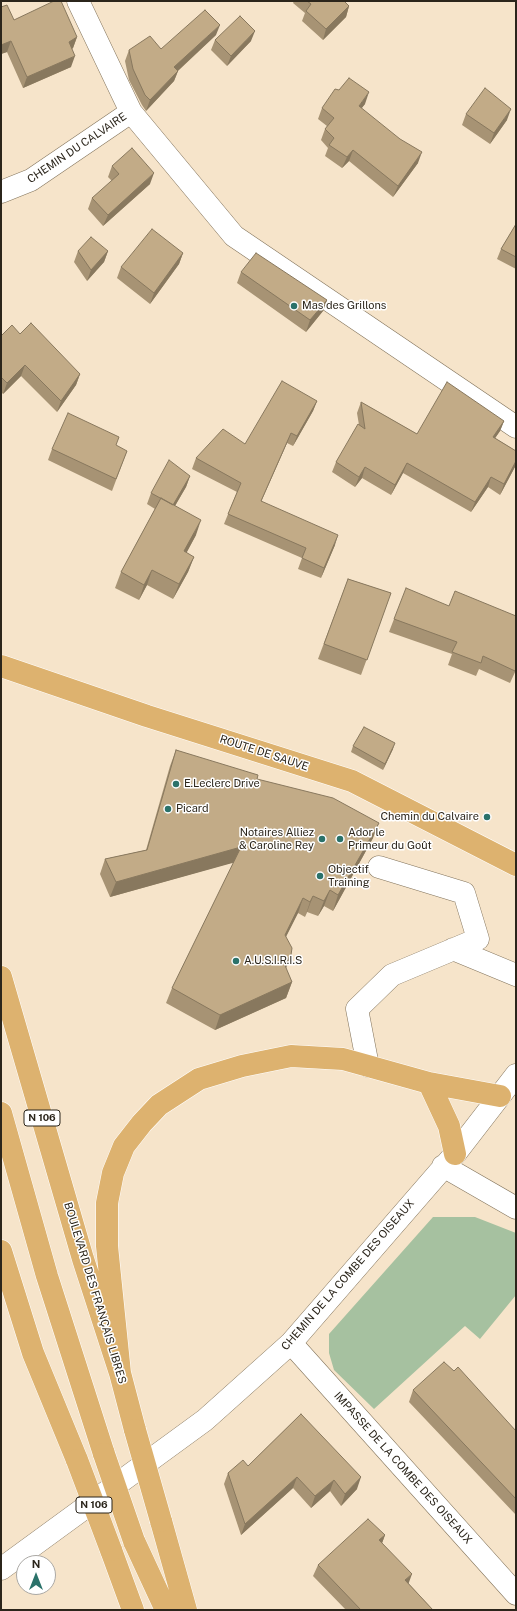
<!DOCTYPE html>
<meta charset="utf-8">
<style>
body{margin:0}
#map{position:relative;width:517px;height:1611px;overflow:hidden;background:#f6e4ca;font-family:"Public Sans",sans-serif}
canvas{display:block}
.frame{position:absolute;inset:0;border:2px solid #2b251b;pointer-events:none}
.north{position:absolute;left:16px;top:1555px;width:40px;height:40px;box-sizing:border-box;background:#fff;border:1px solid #aaa8a4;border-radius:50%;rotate:0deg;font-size:11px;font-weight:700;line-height:16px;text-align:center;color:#2b251b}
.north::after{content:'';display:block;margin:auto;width:14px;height:18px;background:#2b726a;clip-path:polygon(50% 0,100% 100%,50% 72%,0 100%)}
</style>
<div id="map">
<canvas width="517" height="1611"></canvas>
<div class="frame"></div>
<div class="north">N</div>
</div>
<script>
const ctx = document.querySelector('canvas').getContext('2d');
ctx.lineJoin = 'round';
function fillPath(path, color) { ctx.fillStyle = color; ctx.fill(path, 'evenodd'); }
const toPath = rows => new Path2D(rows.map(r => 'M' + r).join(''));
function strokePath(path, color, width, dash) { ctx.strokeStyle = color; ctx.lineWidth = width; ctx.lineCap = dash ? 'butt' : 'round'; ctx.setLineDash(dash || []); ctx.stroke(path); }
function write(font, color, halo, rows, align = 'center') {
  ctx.font = font + ' "Public Sans",sans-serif'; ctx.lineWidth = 3; ctx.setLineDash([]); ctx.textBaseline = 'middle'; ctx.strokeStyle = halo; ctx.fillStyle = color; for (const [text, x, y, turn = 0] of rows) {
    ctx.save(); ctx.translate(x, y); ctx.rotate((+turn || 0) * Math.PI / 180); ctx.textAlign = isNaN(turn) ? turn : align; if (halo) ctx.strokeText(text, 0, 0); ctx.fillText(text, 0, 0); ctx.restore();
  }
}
const green = toPath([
 [433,1217,475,1217,516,1233,516,1295,480,1339,465,1326,374,1409,334,1370,329,1353,329,1334]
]);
const minor = toPath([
 [78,1,131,112,234,236,516,427],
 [1,192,31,180,131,112],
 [453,949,516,975],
 [368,1066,357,1009,392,975,478,939,464,893,379,867],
 [443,1166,516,1208],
 [291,1343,516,1594],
 [1,1569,205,1420,291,1343,455,1154,516,1075]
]);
const major = toPath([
 [1,666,147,716,352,781,516,865],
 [1,977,83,1259,120,1373,135,1430],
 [429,1083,449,1126,455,1154],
 [1,1113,47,1276,104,1454],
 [1,1251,33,1353,77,1460],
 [120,1373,107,1246,107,1203,113,1173,124,1146,142,1123,159,1105,199,1079,242,1066,291,1056,343,1059,429,1083,500,1096],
 [161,1521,186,1610],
 [134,1541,166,1610],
 [111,1550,133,1610]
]);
const majorBridge = toPath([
 [135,1430,161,1521],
 [104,1454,134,1541],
 [77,1460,111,1550]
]);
const wall = toPath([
 [294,1,344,1,349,6,346,17,323,40,302,21,305,13,293,3],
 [1,7,14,20,77,37,73,48,72,49,71,67,23,88,7,52,1,54],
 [216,35,178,71,174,81,146,111,142,105,129,80,125,61,129,50,161,49],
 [215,40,251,41,227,66,211,50],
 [365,104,361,108,418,163,393,197,349,161,342,168,325,156,328,148,321,140,325,129,327,126,318,119,322,108],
 [466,114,507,120,490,144,462,125],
 [112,166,150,184,103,226,88,209,92,198,112,181,108,177],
 [516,224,516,269,497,259,501,249],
 [78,251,108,251,104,262,87,281,74,262],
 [183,253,179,264,150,304,117,278,121,267],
 [241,272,327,300,323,311,306,332,237,283],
 [20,334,80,374,76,385,57,412,21,376,3,394,1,392,1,336],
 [317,401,313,411,293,446,287,443,261,501,335,545,321,578,298,569,302,558,224,524,237,492,192,469,196,458,245,444],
 [361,402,417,434,504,421,500,431,495,438,516,451,516,465,500,495,488,487,471,512,403,473,391,495,362,478,355,487,332,472,336,462,359,425,357,413],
 [52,449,127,451,112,491,48,460],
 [190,476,186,487,175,506,196,535,186,553,194,557,188,572,173,599,147,585,139,600,115,588,121,572,155,509,147,504,151,493],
 [348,579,391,593,361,675,318,659],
 [449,606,516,616,516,670,510,683,479,669,476,676,448,665,452,654,389,632,394,619],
 [353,746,393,749,383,770,351,752],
 [176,750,257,779,373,838,333,911,324,906,318,916,307,912,305,917,298,913,286,937,286,969,292,982,286,998,215,1030,166,1003,172,988,234,862,110,897,100,874,105,859,146,850,170,766],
 [454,1371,516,1431,516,1515,409,1402,413,1390],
 [301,1414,357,1489,341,1506,330,1491,311,1508,293,1488,241,1535,224,1484,228,1473,248,1466],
 [385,1535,382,1543,409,1584,433,1610,346,1610,313,1576,318,1565]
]);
const shadedWall = toPath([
 [349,6,346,17,323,40,326,29],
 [220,25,216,35,170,78,174,67],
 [255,31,251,41,227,66,231,56],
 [77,37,73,48,64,53,69,42],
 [11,41,7,52,1,54,1,45],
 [75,56,71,67,23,88,27,77],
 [178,71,174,81,146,111,150,100],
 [369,92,365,104,355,117,359,106],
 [511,109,507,120,490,144,494,133],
 [353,150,349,161,342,168,347,157],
 [422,152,418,163,393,197,398,186],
 [154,173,150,184,103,226,108,215],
 [108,251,104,262,87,281,91,270],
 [183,253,179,264,150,304,154,293],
 [327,300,323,311,306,332,310,320],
 [25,365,21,376,3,394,7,383],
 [80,374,76,385,57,412,61,401],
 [317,401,313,411,293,446,297,436],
 [504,421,500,431,489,447,493,437],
 [291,433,287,443,257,511,261,501],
 [516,461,516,465,500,495,504,484],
 [407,463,403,473,391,495,395,485],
 [365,467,362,478,355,487,359,477],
 [190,476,186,487,169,516,173,505],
 [491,477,488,487,471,512,475,502],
 [201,520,196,535,179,567,184,551],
 [338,535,335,545,321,578,324,568],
 [194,557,188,572,173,599,179,584],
 [152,570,147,585,139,600,144,585],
 [395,743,393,749,383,770,385,764],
 [379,823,373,838,333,911,338,895],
 [241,847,236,862,110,897,116,882],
 [330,890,324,906,318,916,324,901],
 [313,896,307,912,305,917,310,902],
 [303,898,298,913,279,950,285,935],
 [291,955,285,971,284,963],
 [292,982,286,998,215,1030,220,1015],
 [297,1477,293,1488,241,1535,245,1524],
 [361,1477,357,1489,341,1506,345,1494],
 [334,1480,330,1491,311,1508,315,1496],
 [385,1535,381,1546,379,1540],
 [412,1574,408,1585,405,1580]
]);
const building = toPath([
 [54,1,61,1,77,37,69,42,75,56,27,77,11,41,1,45,1,7,7,5,14,20,54,1],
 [307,1,344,1,349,6,326,29,306,11,311,4,307,1],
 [205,10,220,25,174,67,178,71,150,100,145,95,133,69,129,50,150,36,161,49,205,10],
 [240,16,255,31,231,56,215,40,240,16],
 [349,78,369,92,359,106,400,139,422,152,398,186,353,150,347,157,329,145,334,138,325,129,334,118,322,108,335,89,339,90,349,78],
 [485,88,511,109,494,133,466,114,485,88],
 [132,148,154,173,108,215,92,198,119,174,112,166,132,148],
 [516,224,516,257,501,249,516,224],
 [152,229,183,253,154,293,121,267,152,229],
 [91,237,108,251,91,270,78,251,91,237],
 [256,253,327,300,310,320,241,272,256,253],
 [31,323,80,374,61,401,25,365,7,383,1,377,1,336,12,325,20,334,31,323],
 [282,381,317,401,297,436,291,433,261,501,338,535,324,568,302,558,306,548,228,514,241,483,196,458,223,429,245,444,282,381],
 [447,382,504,421,493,437,516,451,516,461,504,484,491,477,475,502,407,463,395,485,365,467,359,477,336,462,358,424,365,429,361,402,417,434,447,382],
 [68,413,119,437,116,445,127,451,116,479,52,449,68,413],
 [169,460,190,476,173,505,151,493,169,460],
 [161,498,201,520,184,551,194,557,179,584,152,570,144,585,121,572,161,498],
 [348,579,391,593,367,660,324,644,348,579],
 [406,588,449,606,455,591,516,616,516,668,515,671,483,656,481,663,452,652,457,642,394,619,406,588],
 [364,727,395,743,385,764,353,746,364,727],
 [176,750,258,775,257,779,333,798,379,823,338,895,330,890,324,901,313,896,310,902,303,898,285,935,292,948,291,955,284,963,292,982,220,1015,172,988,241,847,116,882,105,859,147,850,176,750],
 [444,1362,454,1371,458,1367,516,1431,516,1499,413,1390,444,1362],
 [301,1414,361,1477,345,1494,334,1480,315,1496,297,1477,245,1524,228,1473,243,1460,248,1466,301,1414],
 [368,1519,385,1535,379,1540,412,1574,405,1580,433,1610,360,1610,361,1610,318,1565,368,1519]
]);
const markers = [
 [294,306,4,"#2b726a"],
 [176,784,4,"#2b726a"],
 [168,809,4,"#2b726a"],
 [487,817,4,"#2b726a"],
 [322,839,4,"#2b726a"],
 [340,839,4,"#2b726a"],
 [320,876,4,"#2b726a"],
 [236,961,4,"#2b726a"]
];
const shields = [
 [42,1118,36],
 [94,1505,36]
];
const shieldNames = [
 ["N 106",42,1118],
 ["N 106",94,1505]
];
const streetNames = [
 ["CHEMIN DU CALVAIRE",77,148,-34],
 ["ROUTE DE SAUVE",264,753,18],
 ["CHEMIN DE LA COMBE DES OISEAUX",348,1275,-49],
 ["BOULEVARD DES FRANÇAIS LIBRES",95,1293,73],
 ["IMPASSE DE LA COMBE DES OISEAUX",403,1468,48]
];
const poiNames = [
 ["Mas des Grillons",302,306],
 ["E.Leclerc Drive",184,784],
 ["Picard",176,809],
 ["Chemin du Calvaire",479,817,"right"],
 ["Notaires Alliez",314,833,"right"],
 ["& Caroline Rey",314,846,"right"],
 ["Ador le",348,833],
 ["Primeur du Goût",348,846],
 ["Objectif",328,870],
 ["Training",328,883],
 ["A.U.S.I.R.I.S",244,961]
];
fillPath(green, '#a6c1a0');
strokePath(minor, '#83745c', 23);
strokePath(major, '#fff', 23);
strokePath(minor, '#fff', 22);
strokePath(major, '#ddb26f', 22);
strokePath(majorBridge, '#fff', 23, []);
strokePath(majorBridge, '#ddb26f', 22);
fillPath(wall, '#a79374');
fillPath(shadedWall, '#88785e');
fillPath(building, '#c2ab87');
strokePath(building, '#88785e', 1);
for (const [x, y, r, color] of markers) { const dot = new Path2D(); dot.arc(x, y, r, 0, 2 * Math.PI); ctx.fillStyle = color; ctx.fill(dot); strokePath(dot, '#fff', 1.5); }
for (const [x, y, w] of shields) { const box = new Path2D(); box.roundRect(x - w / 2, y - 8, w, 16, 3); ctx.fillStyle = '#fff'; ctx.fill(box); strokePath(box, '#2b251b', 1); }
write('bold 10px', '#2b251b', null, shieldNames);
write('11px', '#2b251b', '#fff', streetNames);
write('11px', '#2b251b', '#fff', poiNames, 'left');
</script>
